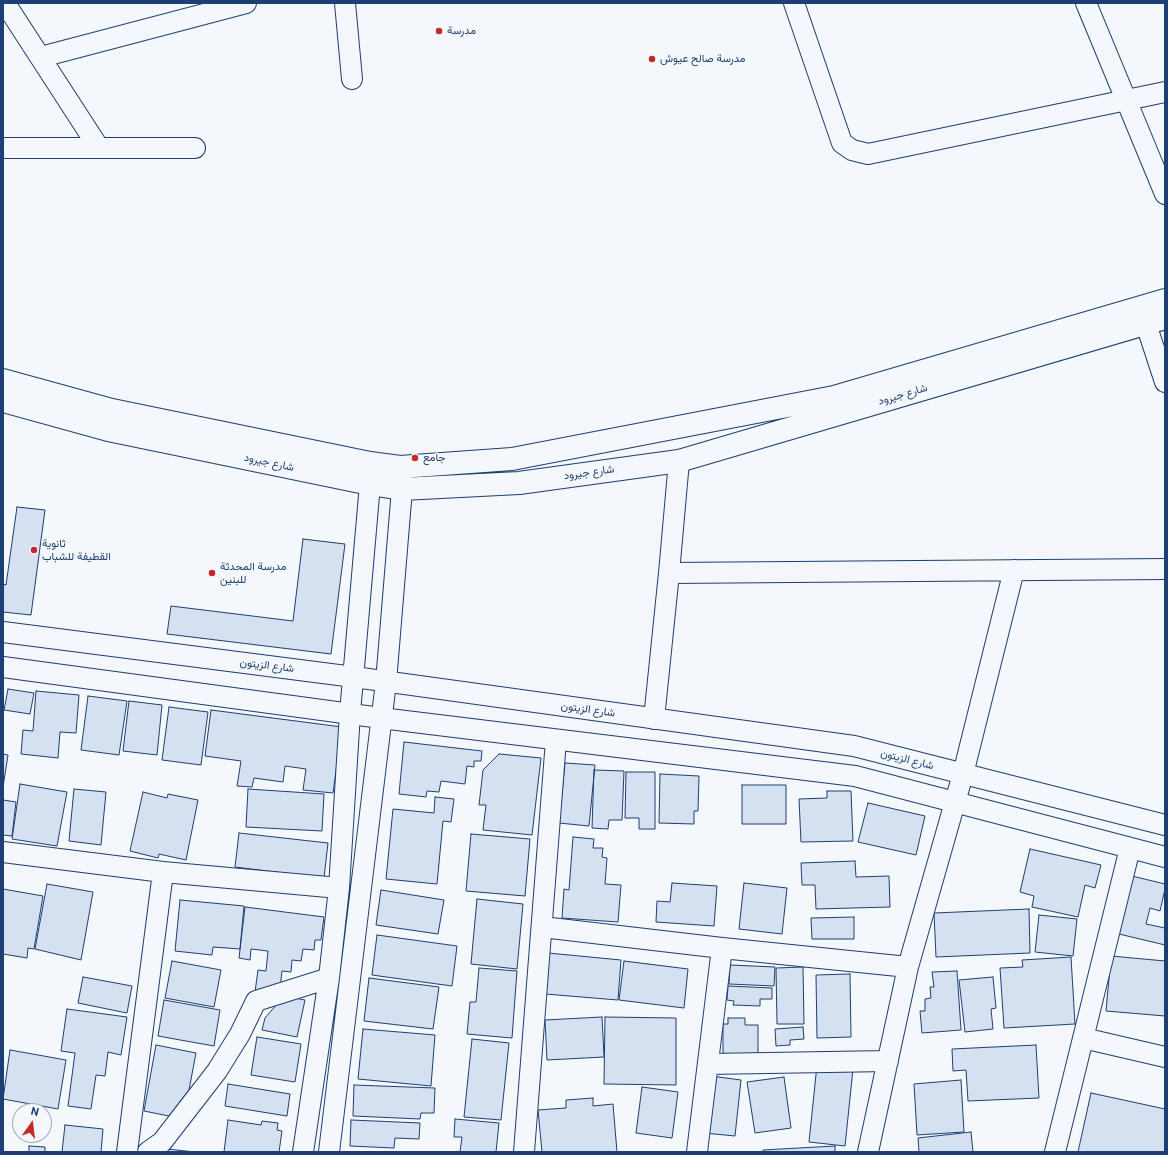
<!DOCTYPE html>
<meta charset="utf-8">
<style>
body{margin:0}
#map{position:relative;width:1168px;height:1155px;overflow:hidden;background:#f4f7fb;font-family:Roboto,sans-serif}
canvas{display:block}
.frame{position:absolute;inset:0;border:4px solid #1d3f73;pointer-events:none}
.north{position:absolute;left:12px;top:1103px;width:40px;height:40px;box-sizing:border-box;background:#f4f7fb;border:1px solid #9eadc5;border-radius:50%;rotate:14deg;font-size:11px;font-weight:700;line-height:16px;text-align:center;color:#1d3f73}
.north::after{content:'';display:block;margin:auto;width:14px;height:18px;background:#c62828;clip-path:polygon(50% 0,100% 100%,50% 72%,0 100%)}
</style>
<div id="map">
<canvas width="1168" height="1155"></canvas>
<div class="frame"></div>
<div class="north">N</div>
</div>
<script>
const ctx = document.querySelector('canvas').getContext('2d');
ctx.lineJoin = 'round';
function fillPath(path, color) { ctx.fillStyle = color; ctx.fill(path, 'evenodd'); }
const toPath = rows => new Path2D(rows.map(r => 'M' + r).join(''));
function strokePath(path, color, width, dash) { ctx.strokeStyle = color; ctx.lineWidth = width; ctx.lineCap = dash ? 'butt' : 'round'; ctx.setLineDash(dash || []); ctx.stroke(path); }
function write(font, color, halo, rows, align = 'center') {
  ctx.font = font + ' Roboto,Vazirmatn,sans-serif'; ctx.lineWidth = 3; ctx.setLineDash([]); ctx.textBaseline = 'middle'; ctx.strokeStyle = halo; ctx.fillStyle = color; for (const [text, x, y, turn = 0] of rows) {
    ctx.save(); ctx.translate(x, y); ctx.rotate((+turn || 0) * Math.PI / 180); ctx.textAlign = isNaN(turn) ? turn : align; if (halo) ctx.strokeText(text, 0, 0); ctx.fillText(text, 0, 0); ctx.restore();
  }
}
const building = toPath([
 [17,507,45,510,31,615,3,612,3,584,6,585,17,507],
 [303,539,345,544,331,654,167,634,171,606,293,621,303,539],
 [8,689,34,693,30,714,4,710,8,689],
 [36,691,79,695,76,733,60,732,58,758,21,754,23,730,33,731,36,691],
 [88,696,127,701,119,755,81,750,88,696],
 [129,701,162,705,157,755,123,751,129,701],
 [169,707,208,712,201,765,162,760,169,707],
 [211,710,342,727,333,793,303,790,306,769,285,766,283,782,254,778,252,787,237,786,241,761,205,756,211,710],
 [404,742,482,751,481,761,474,761,474,767,467,766,465,784,441,781,439,792,427,791,426,797,399,794,404,742],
 [3,754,8,755,3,787,3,754],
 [499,754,541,758,532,835,483,830,486,805,479,805,483,770,499,754],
 [565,763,595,765,589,826,559,823,565,763],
 [594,770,624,771,622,820,609,820,608,829,592,828,594,770],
 [626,772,655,772,655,829,639,829,639,818,625,818,626,772],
 [660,774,699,776,698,811,694,811,694,824,659,823,660,774],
 [20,784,67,792,57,846,12,839,20,784],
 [742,785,786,785,786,824,742,824,742,785],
 [74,789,106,792,101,845,69,841,74,789],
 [248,789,324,794,322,831,246,827,248,789],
 [827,791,851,791,853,841,801,842,799,799,827,798,827,791],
 [143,792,167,798,168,794,198,800,186,860,159,854,158,858,130,851,143,792],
 [435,797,454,799,451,822,443,821,437,884,386,879,393,809,434,813,435,797],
 [3,800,16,802,12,836,3,835,3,800],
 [868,803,925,816,916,855,858,842,868,803],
 [239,833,328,843,324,878,235,867,239,833],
 [471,834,530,839,525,896,466,891,471,834],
 [573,837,594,839,593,848,603,848,602,857,607,858,605,884,621,885,618,922,562,918,564,889,569,890,573,837],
 [1030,849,1101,865,1095,888,1085,885,1078,917,1032,907,1034,896,1020,892,1030,849],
 [855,861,856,877,889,876,890,907,816,909,815,885,802,885,801,863,855,861],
 [1132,876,1165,884,1165,889,1160,911,1150,908,1146,924,1165,928,1165,945,1119,934,1132,876],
 [672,883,717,886,714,926,656,922,657,901,670,902,672,883],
 [744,883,787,888,782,934,739,929,744,883],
 [47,884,93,892,81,960,35,949,47,884],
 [3,889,43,896,34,949,28,948,27,958,3,954,3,889],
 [381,890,444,900,438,934,376,925,381,890],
 [477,899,523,904,517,969,471,964,477,899],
 [180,900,244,906,240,949,213,947,212,955,175,951,180,900],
 [245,907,324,917,321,940,315,940,314,950,303,949,301,961,292,960,291,972,282,971,280,988,255,992,258,970,266,971,268,951,251,949,250,960,239,958,245,907],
 [1029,909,1030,953,936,957,934,913,1029,909],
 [1039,915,1077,919,1073,956,1035,952,1039,915],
 [854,917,854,939,812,939,811,918,854,917],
 [377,935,457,946,452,986,372,975,377,935],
 [548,953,621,960,618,1000,545,994,548,953],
 [1111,956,1165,961,1165,1016,1106,1011,1111,956],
 [1071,957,1075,1024,1004,1028,1000,968,1023,967,1022,960,1071,957],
 [172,961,221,970,214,1007,165,998,172,961],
 [624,961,688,969,684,1008,619,1000,624,961],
 [730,965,775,967,774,986,729,984,730,965],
 [803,967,804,1024,777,1024,776,968,803,967],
 [479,968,517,971,512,1038,467,1034,470,1002,476,1002,479,968],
 [957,971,961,1030,922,1033,920,1011,925,1011,925,999,931,998,930,987,934,987,932,972,957,971],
 [850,974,851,1037,817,1038,816,975,850,974],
 [83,977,132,986,127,1013,78,1003,83,977],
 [993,977,996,1008,991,1009,993,1029,965,1032,959,980,993,977],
 [369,978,439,987,433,1029,364,1021,369,978],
 [728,986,772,988,772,999,760,999,760,1006,733,1005,734,1001,727,1000,728,986],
 [284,996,305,1000,297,1037,262,1030,265,1018,284,996],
 [164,1000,220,1010,214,1046,158,1036,164,1000],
 [67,1009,127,1017,121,1055,108,1052,105,1076,96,1075,91,1109,68,1106,75,1053,61,1051,67,1009],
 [602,1017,604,1057,547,1060,545,1020,602,1017],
 [605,1017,676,1018,676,1085,604,1084,605,1017],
 [728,1018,745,1018,745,1025,758,1025,758,1056,723,1056,723,1024,728,1024,728,1018],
 [803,1027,804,1039,790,1040,790,1045,776,1046,775,1029,803,1027],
 [363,1029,435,1035,431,1086,358,1079,363,1029],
 [257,1037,301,1044,295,1082,251,1075,257,1037],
 [472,1039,509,1043,501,1120,464,1117,472,1039],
 [156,1045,196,1053,189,1090,169,1116,144,1111,156,1045],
 [1036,1045,1039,1098,968,1101,966,1070,953,1071,952,1049,1036,1045],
 [10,1050,66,1060,58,1109,3,1099,10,1050],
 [817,1065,853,1069,845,1146,809,1142,817,1065],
 [711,1076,741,1080,735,1136,704,1133,711,1076],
 [784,1077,791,1128,755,1133,747,1082,784,1077],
 [961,1080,964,1132,917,1135,914,1084,961,1080],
 [228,1084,290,1094,287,1116,225,1106,228,1084],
 [354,1085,435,1088,434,1113,421,1113,420,1119,353,1116,354,1085],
 [642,1087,678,1092,672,1138,636,1133,642,1087],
 [1091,1093,1165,1109,1165,1152,1078,1152,1091,1093],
 [593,1098,593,1106,613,1104,617,1152,542,1152,538,1110,566,1108,566,1100,593,1098],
 [455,1119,499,1123,496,1152,460,1152,462,1137,454,1137,455,1119],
 [228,1120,261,1125,262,1121,278,1123,277,1130,282,1131,279,1152,224,1152,228,1120],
 [351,1120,420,1123,419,1139,395,1138,394,1148,350,1146,351,1120],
 [65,1125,103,1129,101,1152,62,1152,65,1125],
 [971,1132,973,1152,919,1152,918,1138,971,1132],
 [29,1146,45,1147,45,1152,29,1152,29,1146],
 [835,1146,835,1152,763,1152,763,1150,835,1146],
 [167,1149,195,1152,166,1152,167,1149]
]);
const minor = toPath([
 [5,3,99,148],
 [345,3,352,79],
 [794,3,842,143,852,150,868,154,1165,92],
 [1086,3,1165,194],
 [41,57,246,3],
 [3,148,195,148],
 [1146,324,1165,382],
 [669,573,1165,569],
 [3,632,354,677,854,746,1165,825],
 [3,667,381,718,855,776,1165,857],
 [654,719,669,573,679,461],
 [3,852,163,872,339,888],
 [542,927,722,948,908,967],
 [1083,1038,1165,1057],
 [708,1064,888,1061],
 [127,1152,163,872],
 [148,1152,162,1142,217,1071,240,1034,256,1001,329,978],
 [303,1152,329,978,339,888,350,713,370,484,370,469],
 [329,1152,386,682,402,489,400,472],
 [524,1152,556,740],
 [697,1152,722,948],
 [868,1152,908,967,963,774,1014,570],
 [1055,1152,1130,848]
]);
const primary = toPath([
 [3,380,112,410,370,463,400,467,512,459,834,397,1165,300],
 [3,401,108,430,370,484,402,489,519,483,679,461,1165,318]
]);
const markers = [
 [439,31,4,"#c62828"],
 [652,59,4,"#c62828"],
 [415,458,4,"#c62828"],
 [34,550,4,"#c62828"],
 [212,573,4,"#c62828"]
];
const poiNames = [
 ["مدرسة",447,31],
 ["مدرسة صالح عيوش",660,59],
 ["جامع",423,458],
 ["ثانوية",42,544],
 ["القطيفة للشباب",42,557],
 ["مدرسة المحدثة",220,567],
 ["للبنين",220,580]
];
const streetNames = [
 ["شارع جيرود",903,395,-16],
 ["شارع جيرود",269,463,12],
 ["شارع جيرود",589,473,-8],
 ["شارع الزيتون",267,666,7],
 ["شارع الزيتون",588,710,8],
 ["شارع الزيتون",907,760,14]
];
fillPath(building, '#d5e0f0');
strokePath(building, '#1d3f73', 1);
strokePath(minor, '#1d3f73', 22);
strokePath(primary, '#1d3f73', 24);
strokePath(minor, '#f4f7fb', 20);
strokePath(primary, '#f4f7fb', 22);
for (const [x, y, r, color] of markers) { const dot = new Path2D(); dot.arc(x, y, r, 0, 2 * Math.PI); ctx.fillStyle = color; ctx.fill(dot); strokePath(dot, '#f4f7fb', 1.5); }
write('11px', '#1d3f73', '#f4f7fb', poiNames, 'left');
write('11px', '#1d3f73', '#f4f7fb', streetNames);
</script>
